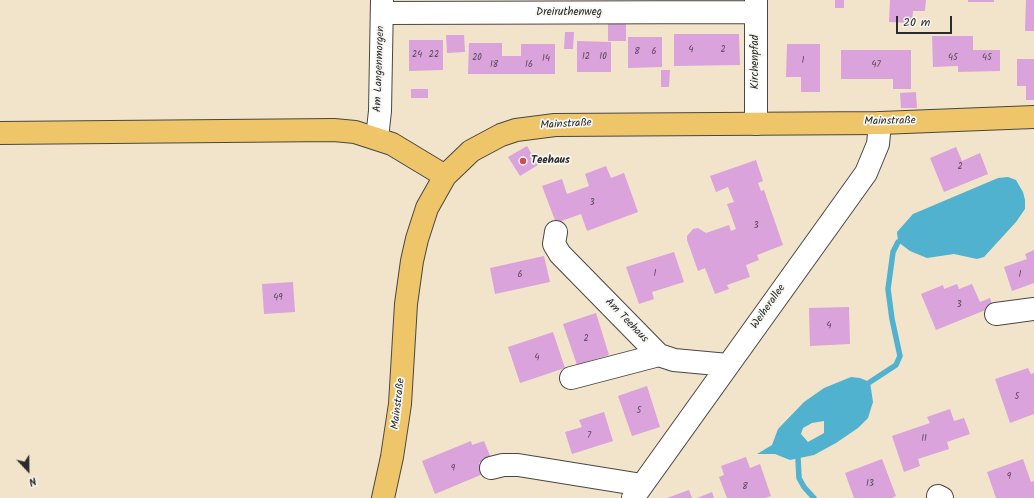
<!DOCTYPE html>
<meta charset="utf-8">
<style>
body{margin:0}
#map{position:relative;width:1034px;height:498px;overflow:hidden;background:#f2e3cb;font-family:Kalam,sans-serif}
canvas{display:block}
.north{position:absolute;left:8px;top:450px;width:40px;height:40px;-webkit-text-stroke:3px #f6f6f2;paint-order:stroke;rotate:158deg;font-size:11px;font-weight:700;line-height:16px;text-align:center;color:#2b2b2b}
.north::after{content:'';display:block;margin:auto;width:14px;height:18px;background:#2b2b2b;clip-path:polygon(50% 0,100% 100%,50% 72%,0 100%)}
.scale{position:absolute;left:896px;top:16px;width:56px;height:18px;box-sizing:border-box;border:2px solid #2b2b2b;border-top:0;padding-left:5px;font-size:12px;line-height:14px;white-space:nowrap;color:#2b2b2b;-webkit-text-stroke:3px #f6f6f2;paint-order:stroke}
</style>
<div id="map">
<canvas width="1034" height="498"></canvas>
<div class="north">N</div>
<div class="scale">20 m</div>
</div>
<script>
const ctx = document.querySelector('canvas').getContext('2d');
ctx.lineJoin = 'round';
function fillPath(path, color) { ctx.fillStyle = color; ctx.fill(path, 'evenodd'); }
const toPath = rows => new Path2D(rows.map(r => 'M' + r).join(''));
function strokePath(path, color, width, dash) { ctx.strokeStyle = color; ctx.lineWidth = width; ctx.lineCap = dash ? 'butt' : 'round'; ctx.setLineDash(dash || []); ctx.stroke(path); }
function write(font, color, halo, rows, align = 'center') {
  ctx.font = font + ' Kalam,sans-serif'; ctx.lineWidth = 3.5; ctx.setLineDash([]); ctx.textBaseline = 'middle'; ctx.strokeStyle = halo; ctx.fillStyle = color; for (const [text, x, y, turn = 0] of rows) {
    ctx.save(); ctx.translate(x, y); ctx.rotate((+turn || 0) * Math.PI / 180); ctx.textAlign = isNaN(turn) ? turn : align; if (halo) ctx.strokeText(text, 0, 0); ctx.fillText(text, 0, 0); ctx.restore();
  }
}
const water = toPath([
 [1008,177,1016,180,1023,192,1025,200,1025,209,1016,222,984,257,977,259,954,254,927,258,910,251,898,242,897,232,913,214,998,178],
 [851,377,860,378,870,382,873,402,868,418,858,428,836,443,814,455,790,460,775,454,757,454,772,445,778,429,804,402,824,388],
 [824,421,824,433,808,442,801,434,803,428,812,423]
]);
const stream = toPath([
 [870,382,896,365,900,356,892,319,888,289,893,252,898,242],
 [798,458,799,478,804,487,814,498]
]);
const building = toPath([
 [835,0,844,0,844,8,835,8],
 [890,0,926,0,925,11,913,11,912,23,889,22],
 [968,0,994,0,994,2,968,2],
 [1026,0,1034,0,1034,31,1025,31],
 [608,23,626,23,626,41,608,41],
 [565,32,574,32,573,49,564,49],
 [674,34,739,34,740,65,674,66],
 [446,35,464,35,465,52,447,53],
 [932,36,973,36,973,50,1000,50,1000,71,958,72,958,66,933,67],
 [628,37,662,37,662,67,628,68],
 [409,40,443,40,443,70,409,71],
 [577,41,611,42,611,72,577,72],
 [469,43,502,43,502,56,521,56,521,44,555,44,555,74,468,74],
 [787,44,820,44,820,92,801,92,801,77,786,77],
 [841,50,911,50,911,89,893,89,893,79,841,79],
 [1017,59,1034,59,1034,100,1026,100,1026,86,1017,86],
 [661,70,670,70,669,87,661,87],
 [411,89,428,89,428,98,411,98],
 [916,92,917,108,901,108,900,93],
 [527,146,538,165,520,176,508,157],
 [956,147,962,161,980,153,988,174,944,192,930,158],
 [756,160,763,181,758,183,761,191,764,190,783,245,757,255,759,260,746,265,750,277,727,285,729,289,715,294,705,268,698,271,687,240,687,236,693,229,698,228,706,233,729,225,731,231,736,229,727,204,734,202,728,187,716,192,710,176],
 [606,166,611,178,624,173,638,212,587,231,581,214,556,223,542,186,562,179,567,194,589,186,585,174],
 [1034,250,1034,283,1012,291,1004,267,1027,259,1025,254],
 [674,252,684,282,652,292,654,299,639,304,626,267],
 [544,256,550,282,495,294,490,268],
 [293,282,295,312,264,314,262,284],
 [957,284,959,289,972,284,980,302,990,298,993,307,936,330,921,294,943,285,944,289],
 [849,307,850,344,810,346,809,308],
 [596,313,609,355,577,365,563,324],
 [553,332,565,368,520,383,508,347],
 [1028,368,1031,374,1034,373,1034,414,1010,423,995,379],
 [647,386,660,427,632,436,618,396],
 [950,409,954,421,964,418,970,434,947,442,949,449,918,459,920,466,904,472,892,436,930,423,927,417],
 [604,412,613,441,572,454,565,432,582,427,579,420],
 [471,441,472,445,484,441,491,458,479,463,483,474,435,494,422,461],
 [746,457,750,468,760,464,771,496,765,498,727,498,719,477,724,475,721,466],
 [882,459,896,496,892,498,854,498,845,473],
 [1023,459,1031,482,1034,481,1034,498,996,498,987,472],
 [689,490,692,498,667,498],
 [712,492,714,498,697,498]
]);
const minor = toPath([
 [756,0,756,124],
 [382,13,756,12],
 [377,138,380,111,382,0],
 [556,232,554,244,560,254,659,355,674,360,728,365],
 [996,314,1034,309],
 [571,378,659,355],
 [491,468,503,465,518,465,642,485],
 [938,496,942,498],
 [633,498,866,173,878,144,880,123]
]);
const major = toPath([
 [0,133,334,130,355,132,392,144,445,176],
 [383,498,392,457,400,404,406,304,412,261,417,239,427,208,445,176,471,151,501,135,516,130,555,125,880,123,1034,117]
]);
const markers = [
 [523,161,4,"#d1495b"]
];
const numberNames = [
 ["4",691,50],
 ["2",723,50],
 ["8",637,52],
 ["6",654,52],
 ["24",417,55],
 ["22",434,55],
 ["12",586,57],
 ["10",603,57],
 ["20",477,58],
 ["45",953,58],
 ["45",987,58],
 ["14",546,59],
 ["1",803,61],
 ["18",494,65],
 ["16",529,65],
 ["47",876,65],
 ["2",960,167],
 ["3",592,203],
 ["3",756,226],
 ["1",655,274],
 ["6",520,275],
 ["1",1020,275],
 ["49",278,298],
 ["3",959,305],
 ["4",829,326],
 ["2",586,339],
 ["4",537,358],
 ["5",1017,397],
 ["5",639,411],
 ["7",589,436],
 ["11",924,439],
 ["9",453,469],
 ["9",1009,477],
 ["13",870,484],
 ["8",745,487]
];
const streetNames = [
 ["Dreiruthenweg",569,13],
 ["Kirchenpfad",756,62,-90],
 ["Am Langenmorgen",380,69,-88],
 ["Mainstraße",890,122,-1],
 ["Mainstraße",566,125,-3],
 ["Weiherallee",769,307,-55],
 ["Am Teehaus",626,321,46],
 ["Mainstraße",399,404,-83]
];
const poiNames = [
 ["Teehaus",531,161]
];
fillPath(water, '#50b2ce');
strokePath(stream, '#50b2ce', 5.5);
fillPath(building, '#daa3db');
strokePath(minor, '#494743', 24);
strokePath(major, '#494743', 24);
strokePath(minor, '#fff', 22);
strokePath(major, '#eec569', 22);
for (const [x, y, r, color] of markers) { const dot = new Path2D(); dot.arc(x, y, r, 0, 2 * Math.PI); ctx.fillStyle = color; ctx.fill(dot); strokePath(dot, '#f6f6f2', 1.5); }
write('9px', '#574957', null, numberNames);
write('11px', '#2b2b2b', '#f6f6f2', streetNames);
write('bold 11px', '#2b2b2b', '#f6f6f2', poiNames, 'left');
</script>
